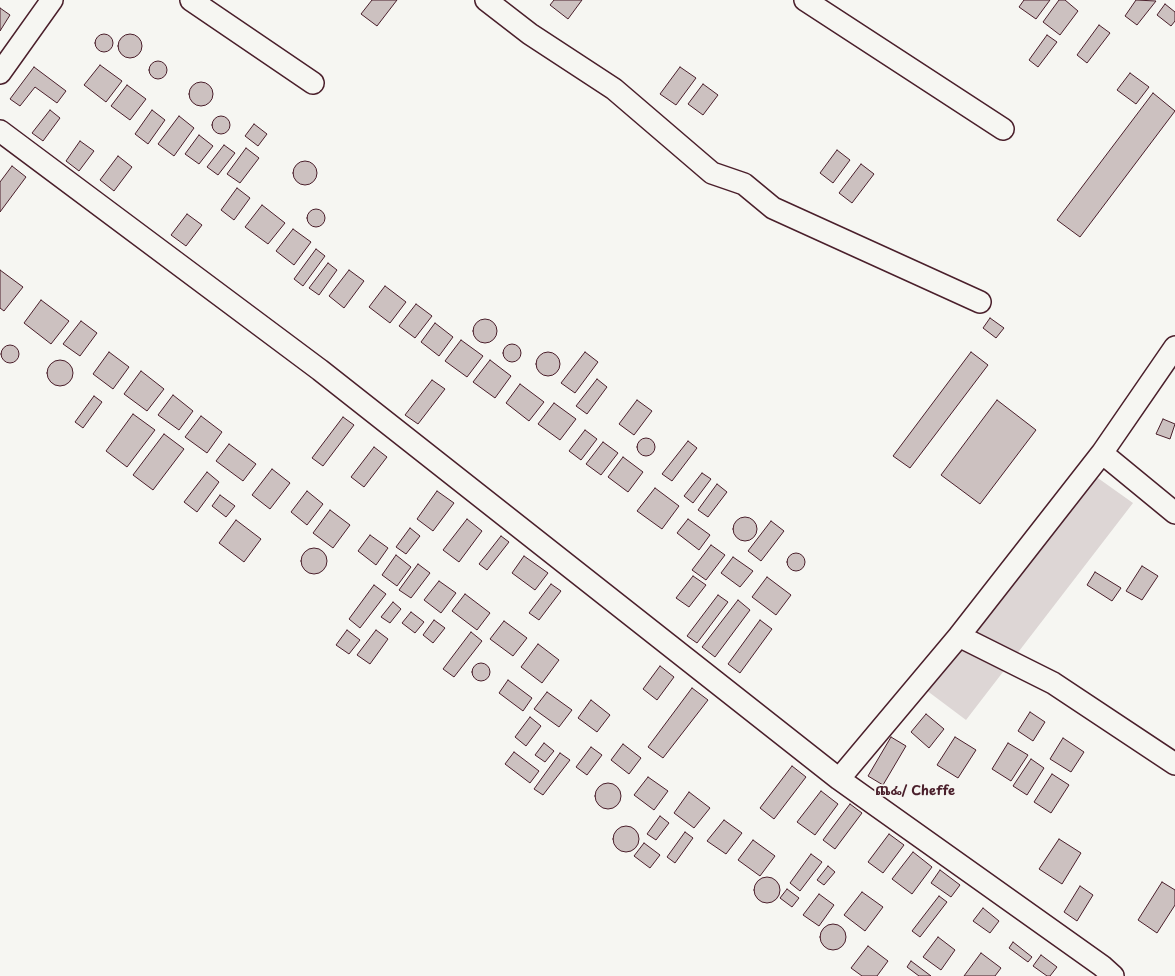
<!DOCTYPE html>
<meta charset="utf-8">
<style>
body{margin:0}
canvas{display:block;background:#f6f6f2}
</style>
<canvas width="1175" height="976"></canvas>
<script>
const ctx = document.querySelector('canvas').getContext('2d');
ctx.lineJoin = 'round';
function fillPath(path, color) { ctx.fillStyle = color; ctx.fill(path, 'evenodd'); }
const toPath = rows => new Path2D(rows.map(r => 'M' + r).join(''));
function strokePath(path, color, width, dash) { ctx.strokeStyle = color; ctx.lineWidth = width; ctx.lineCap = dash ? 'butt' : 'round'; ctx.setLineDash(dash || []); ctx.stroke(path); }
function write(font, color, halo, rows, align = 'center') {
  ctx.font = font + ' "Playpen Sans","Noto Sans Ethiopic",sans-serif'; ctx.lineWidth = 3.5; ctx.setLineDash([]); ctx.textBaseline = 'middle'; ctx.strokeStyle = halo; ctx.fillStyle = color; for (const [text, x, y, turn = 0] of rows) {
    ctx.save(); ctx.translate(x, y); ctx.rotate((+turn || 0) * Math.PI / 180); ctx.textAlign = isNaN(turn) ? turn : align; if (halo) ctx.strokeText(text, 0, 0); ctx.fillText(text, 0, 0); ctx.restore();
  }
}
const green = toPath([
 [1095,476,1133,503,966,720,926,690]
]);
const building = toPath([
 [372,0,397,0,377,26,361,14,372,0],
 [554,0,582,0,568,19,550,5,554,0],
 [1024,0,1050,0,1036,19,1019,7,1024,0],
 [1059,0,1065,0,1078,11,1060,35,1043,22,1059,0],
 [1136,0,1156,1,1137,25,1125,16,1136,0],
 [1165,4,1175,12,1175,21,1171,26,1157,15,1165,4],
 [0,8,10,15,0,31,0,8],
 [1099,25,1110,33,1087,63,1077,55,1099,25],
 '95 43a9 9 0 1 1 18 0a9 9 0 1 1-18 0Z',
 '118 46a12 12 0 1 1 24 0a12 12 0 1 1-24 0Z',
 [1047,35,1057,42,1038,67,1029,60,1047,35],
 '149 70a9 9 0 1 1 18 0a9 9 0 1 1-18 0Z',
 [100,65,122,81,106,102,84,85,100,65],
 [34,67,66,91,57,103,35,87,20,106,10,99,34,67],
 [680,67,696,78,676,105,660,94,680,67],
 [1130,73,1149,87,1136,104,1117,90,1130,73],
 '189 94a12 12 0 1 1 24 0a12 12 0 1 1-24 0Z',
 [703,84,718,95,703,115,688,104,703,84],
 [127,85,146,99,130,120,111,106,127,85],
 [1153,93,1175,111,1080,237,1057,220,1153,93],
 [50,110,60,118,43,141,32,133,50,110],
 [152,110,165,120,148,144,135,134,152,110],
 '212 125a9 9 0 1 1 18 0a9 9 0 1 1-18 0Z',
 [179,116,194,128,174,156,158,144,179,116],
 [254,124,267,134,258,146,245,136,254,124],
 [199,135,213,146,199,164,185,154,199,135],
 [80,141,94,151,79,171,66,161,80,141],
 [224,145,235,153,218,175,207,167,224,145],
 [246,148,259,158,240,183,227,174,246,148],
 [837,150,850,160,833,183,820,173,837,150],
 [118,156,132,167,114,191,100,180,118,156],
 '293 173a12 12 0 1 1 24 0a12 12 0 1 1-24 0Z',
 [861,164,874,174,852,203,839,193,861,164],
 [12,166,26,177,0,212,0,182,12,166],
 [237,188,250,198,234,220,221,210,237,188],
 [262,205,285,223,268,244,245,227,262,205],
 '307 218a9 9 0 1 1 18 0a9 9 0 1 1-18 0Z',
 [187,214,202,225,186,246,171,235,187,214],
 [293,229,311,242,294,265,276,251,293,229],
 [316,249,325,256,303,286,294,279,316,249],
 [328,263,337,270,319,295,309,288,328,263],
 [0,270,23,287,4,311,0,308,0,270],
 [349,270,364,281,344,308,329,296,349,270],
 [385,286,406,302,390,323,369,307,385,286],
 [41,300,69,321,51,344,24,323,41,300],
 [416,304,432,316,415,338,399,326,416,304],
 [990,318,1004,328,996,338,983,328,990,318],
 '473 331a12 12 0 1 1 24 0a12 12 0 1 1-24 0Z',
 [81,321,97,333,80,356,63,344,81,321],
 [435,323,453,337,439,356,421,342,435,323],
 [461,340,483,356,467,377,445,361,461,340],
 '503 353a9 9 0 1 1 18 0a9 9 0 1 1-18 0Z',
 '1 354a9 9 0 1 1 18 0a9 9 0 1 1-18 0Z',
 [109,352,129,367,113,389,93,374,109,352],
 [585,352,598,362,575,393,561,383,585,352],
 [971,352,988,365,910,468,893,456,971,352],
 '536 364a12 12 0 1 1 24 0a12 12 0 1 1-24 0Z',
 '47 373a13 13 0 1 1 26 0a13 13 0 1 1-26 0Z',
 [490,360,511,376,495,398,473,382,490,360],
 [141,371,164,389,147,411,124,394,141,371],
 [597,379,607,387,587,414,576,406,597,379],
 [432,380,445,389,418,424,405,415,432,380],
 [520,384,544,402,529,421,506,403,520,384],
 [173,395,193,411,179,430,158,415,173,395],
 [94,396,102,402,83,428,75,422,94,396],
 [637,400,652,411,634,435,619,424,637,400],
 [997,400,1036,430,980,504,941,475,997,400],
 [554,403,576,419,560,440,538,424,554,403],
 [133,414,155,430,127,467,106,451,133,414],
 [201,416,222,432,207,453,185,437,201,416],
 [343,417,354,425,323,466,312,458,343,417],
 [1163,419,1175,424,1170,439,1156,434,1163,419],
 [585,430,597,439,581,460,569,451,585,430],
 [164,434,184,449,153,490,133,475,164,434],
 '637 447a9 9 0 1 1 18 0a9 9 0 1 1-18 0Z',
 [688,441,697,448,672,481,662,474,688,441],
 [603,442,618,453,601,475,586,464,603,442],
 [229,444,256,464,243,481,216,461,229,444],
 [374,447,387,457,364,487,351,477,374,447],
 [623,457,643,472,628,492,608,477,623,457],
 [272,469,290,483,270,509,252,495,272,469],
 [207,472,219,482,197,512,184,502,207,472],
 [702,473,711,479,693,503,684,496,702,473],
 [717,484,727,492,708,517,698,510,717,484],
 [655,488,679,506,662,529,637,511,655,488],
 [307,491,323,504,307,525,291,512,307,491],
 [437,491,454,503,433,531,417,519,437,491],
 [220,495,235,506,226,517,212,506,220,495],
 [330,510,350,525,333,548,313,533,330,510],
 '733 529a12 12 0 1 1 24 0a12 12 0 1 1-24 0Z',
 [467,519,482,531,459,562,443,550,467,519],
 [688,519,710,535,699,550,677,533,688,519],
 [236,520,261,539,244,562,219,543,236,520],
 [771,521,784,531,761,561,748,551,771,521],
 [410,528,420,536,406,554,396,547,410,528],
 [370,535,388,548,376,565,358,551,370,535],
 [501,536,509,542,487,570,479,564,501,536],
 [711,545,725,555,706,580,692,570,711,545],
 '301 561a13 13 0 1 1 26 0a13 13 0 1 1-26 0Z',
 '787 562a9 9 0 1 1 18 0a9 9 0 1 1-18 0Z',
 [396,555,411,567,397,586,382,575,396,555],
 [524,556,548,573,535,590,512,573,524,556],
 [733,557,753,571,740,587,721,573,733,557],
 [418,564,430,573,411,598,399,590,418,564],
 [1142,566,1158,576,1142,600,1126,591,1142,566],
 [1095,572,1121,588,1112,601,1087,585,1095,572],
 [693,576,706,585,689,607,676,598,693,576],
 [767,577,791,595,776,615,752,597,767,577],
 [439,581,456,593,441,613,424,600,439,581],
 [551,584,561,591,539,620,529,613,551,584],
 [374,585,386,594,360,628,349,619,374,585],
 [465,594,490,613,477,630,452,611,465,594],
 [718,595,728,602,697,643,687,636,718,595],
 [738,600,750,610,715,657,702,647,738,600],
 [393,602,401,609,390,623,381,617,393,602],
 [411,612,424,622,415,633,402,623,411,612],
 [434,620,445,628,433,643,423,635,434,620],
 [760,620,772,629,740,673,728,664,760,620],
 [504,621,527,638,513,656,490,639,504,621],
 [347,630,360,640,349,654,336,645,347,630],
 [376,630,388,639,370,664,357,655,376,630],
 [471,632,482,641,454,677,443,669,471,632],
 [538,644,559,660,542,683,521,667,538,644],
 '472 672a9 9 0 1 1 18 0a9 9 0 1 1-18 0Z',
 [660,666,674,677,657,700,643,689,660,666],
 [508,680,532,698,523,711,499,693,508,680],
 [692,688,708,700,663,758,648,747,692,688],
 [547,692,572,710,559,727,534,709,547,692],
 [591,700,610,715,597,732,578,718,591,700],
 [1030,712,1045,722,1033,741,1018,731,1030,712],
 [926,714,944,729,929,748,911,732,926,714],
 [530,717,541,726,526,746,515,737,530,717],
 [891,737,906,746,883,785,868,776,891,737],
 [955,737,976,750,958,778,937,765,955,737],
 [1063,738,1084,752,1071,772,1050,759,1063,738],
 [544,743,554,751,545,762,535,755,544,743],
 [1008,743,1028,755,1011,781,992,769,1008,743],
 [623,744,641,758,629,774,611,760,623,744],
 [591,747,602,755,587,775,576,767,591,747],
 [514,752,539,771,530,783,505,764,514,752],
 [560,753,570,760,543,795,534,789,560,753],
 [1031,759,1044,768,1027,795,1013,786,1031,759],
 [792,766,806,777,774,819,760,808,792,766],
 [1052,774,1069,785,1051,813,1034,802,1052,774],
 [648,777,668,791,654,810,634,795,648,777],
 '595 796a13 13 0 1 1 26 0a13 13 0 1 1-26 0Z',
 [821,791,838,804,815,835,797,822,821,791],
 [689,792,710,808,694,828,674,813,689,792],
 [850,804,862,813,835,849,823,840,850,804],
 [660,816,669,823,656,840,647,834,660,816],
 [724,820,742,833,726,854,707,841,724,820],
 '613 839a13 13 0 1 1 26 0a13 13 0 1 1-26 0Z',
 [685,832,693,838,675,863,667,857,685,832],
 [889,834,904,845,883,873,868,862,889,834],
 [1059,839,1081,853,1062,884,1039,869,1059,839],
 [753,840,775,856,760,876,738,860,753,840],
 [644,843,660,855,650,868,634,856,644,843],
 [913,852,932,867,912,894,892,879,913,852],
 [811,854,822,862,800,891,790,883,811,854],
 [828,866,835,872,824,885,817,880,828,866],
 [940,870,960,885,951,897,931,883,940,870],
 '754 890a13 13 0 1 1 26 0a13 13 0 1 1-26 0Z',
 [1162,882,1175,890,1175,905,1157,933,1138,920,1162,882],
 [1080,886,1093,895,1077,921,1064,912,1080,886],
 [787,889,799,898,792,907,780,898,787,889],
 [862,892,883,907,865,931,844,915,862,892],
 [819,894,834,905,819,926,803,915,819,894],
 [939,896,947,902,920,937,912,931,939,896],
 [983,908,999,921,990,933,973,921,983,908],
 '820 937a13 13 0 1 1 26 0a13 13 0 1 1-26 0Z',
 [938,937,955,950,941,970,923,957,938,937],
 [1013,942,1032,957,1028,962,1009,948,1013,942],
 [868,946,888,961,877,976,862,976,851,968,868,946],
 [981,953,1001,968,995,976,964,976,981,953],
 [1041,955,1057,967,1050,976,1047,976,1033,966,1041,955],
 [911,961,931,976,919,976,907,967,911,961]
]);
const minor = toPath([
 [191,0,313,83],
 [486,0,530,34,614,89,712,173,744,184,773,208,980,302],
 [805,0,1003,129],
 [0,73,52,0],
 [0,131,320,370,839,779,1102,966,1113,976],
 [1102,453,1175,513],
 [959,636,1053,683,1175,764],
 [839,779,959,636,1102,453,1175,347]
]);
const quarterNames = [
 ["ጨፌ/ Cheffe",915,791]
];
fillPath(green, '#ddd6d5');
fillPath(building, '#ccc1c0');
strokePath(building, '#4a1f2b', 1);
strokePath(minor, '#4a1f2b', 24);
strokePath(minor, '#f6f6f2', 21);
write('bold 13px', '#4a1f2b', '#f6f6f2', quarterNames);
</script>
